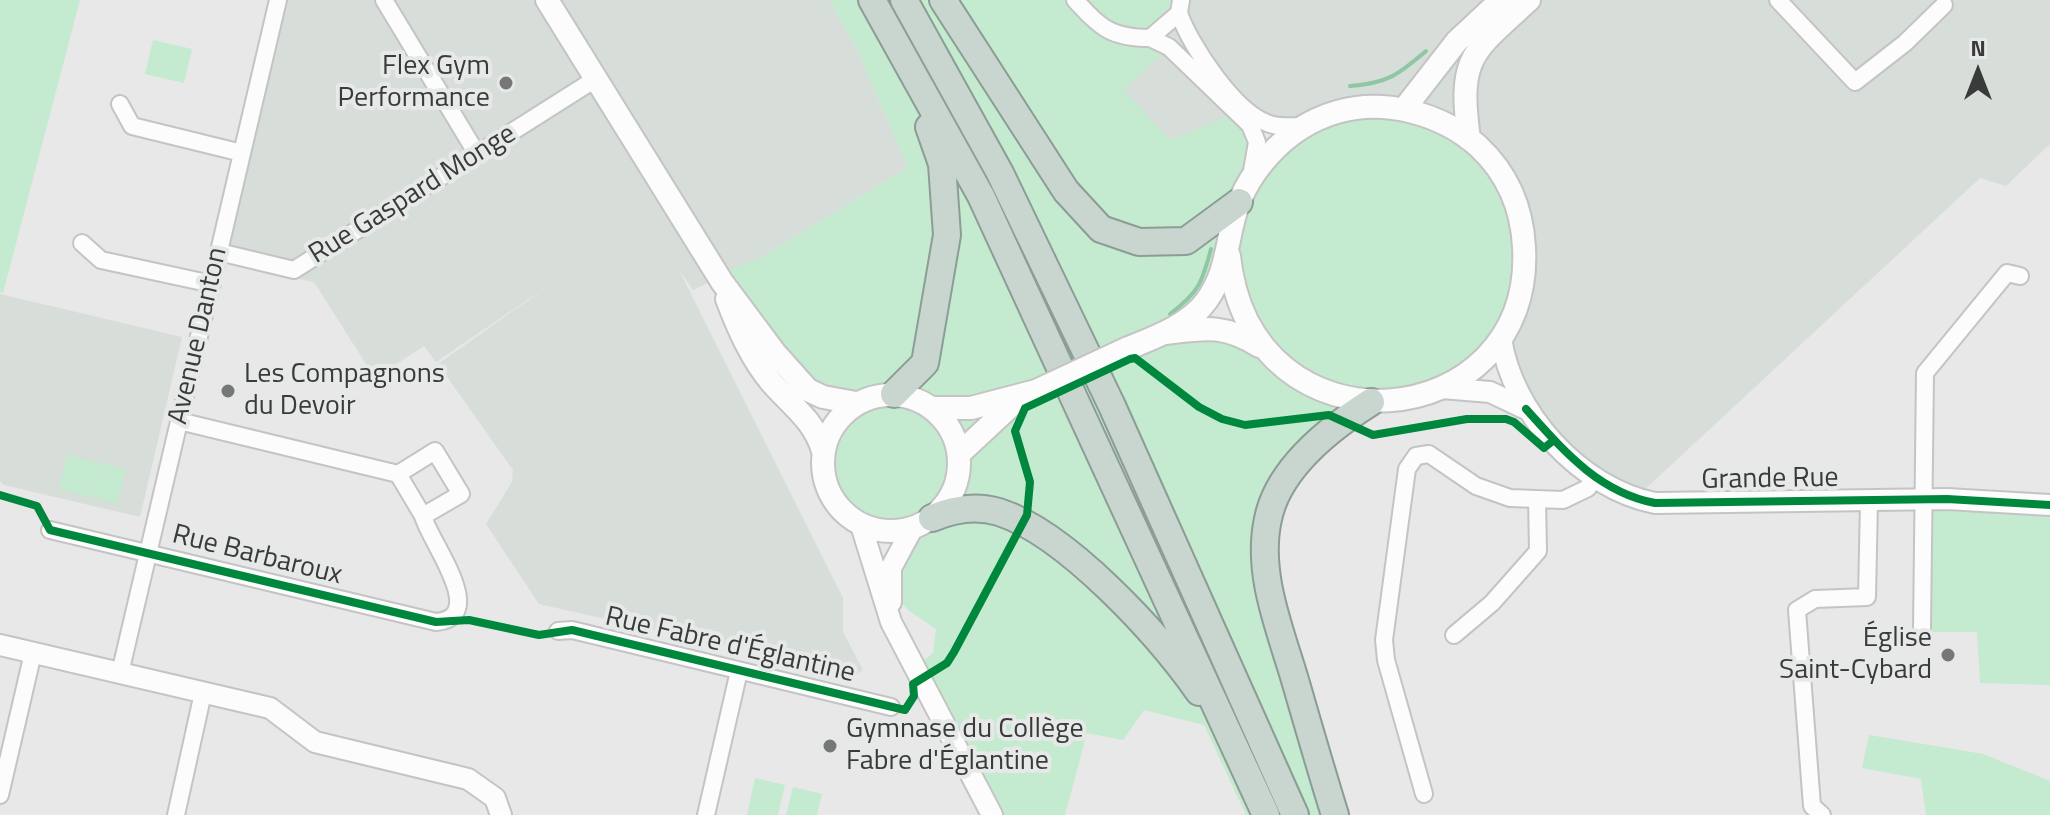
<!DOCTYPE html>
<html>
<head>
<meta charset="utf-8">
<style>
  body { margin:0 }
  #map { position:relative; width:2050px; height:815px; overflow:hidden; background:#e7e8e7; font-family:"Titillium Web",sans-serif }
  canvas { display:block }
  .north { position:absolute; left:1938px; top:32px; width:80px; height:80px; -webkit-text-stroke:6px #e6e9e7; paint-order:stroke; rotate:0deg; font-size:22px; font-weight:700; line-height:32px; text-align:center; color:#393b3a }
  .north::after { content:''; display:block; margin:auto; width:28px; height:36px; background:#393b3a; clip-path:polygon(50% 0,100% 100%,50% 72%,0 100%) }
</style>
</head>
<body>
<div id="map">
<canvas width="2050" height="815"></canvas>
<div class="north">N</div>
</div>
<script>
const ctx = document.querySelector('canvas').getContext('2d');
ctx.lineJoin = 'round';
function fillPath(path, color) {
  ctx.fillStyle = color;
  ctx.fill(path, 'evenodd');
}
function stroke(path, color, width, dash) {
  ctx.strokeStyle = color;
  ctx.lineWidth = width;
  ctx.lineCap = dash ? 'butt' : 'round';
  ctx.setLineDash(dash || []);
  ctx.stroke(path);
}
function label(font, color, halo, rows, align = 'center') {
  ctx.font = font + ' "Titillium Web",sans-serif';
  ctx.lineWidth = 8;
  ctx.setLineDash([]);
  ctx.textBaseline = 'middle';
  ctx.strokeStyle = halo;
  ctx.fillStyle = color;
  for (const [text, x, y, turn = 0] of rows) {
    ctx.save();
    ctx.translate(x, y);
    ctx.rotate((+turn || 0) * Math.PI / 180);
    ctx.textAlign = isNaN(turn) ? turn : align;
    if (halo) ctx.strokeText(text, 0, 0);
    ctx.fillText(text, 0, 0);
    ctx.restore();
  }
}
fillPath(new Path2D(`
  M278,0H829L855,45L908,167L764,256L693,290L679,270L843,598V632L863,670L857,674L821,666L814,668L751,652L755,642L744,641L730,647L539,604L486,524L512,482L513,470L438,364L554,282L436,362L424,346L375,378L314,282L217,262Z
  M1056,0H2050V144L2006,186L1980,178L1642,492L1624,496L1526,409L1501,338L1304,126L1171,140L1122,90Z
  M0,294L182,337L140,517L4,485L0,481Z`), '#d7ddd8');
fillPath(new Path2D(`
  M0,0H80L3,293L0,292Z
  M829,0H1181L1151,38L1169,47L1123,90L1171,140L1239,111L1257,157L1304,126L1404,109L1469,139L1517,206L1521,291L1467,373L1371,402L1291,469L1265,557L1335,815H1246L1204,725L1144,710L1123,740L1087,733L1065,815H997L916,667L933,653L936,629L909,611L891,591L912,529C895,530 878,532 862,525C815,502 812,444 848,410L823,397L718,275L764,256L908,167L855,45ZM1231,281L1240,334L1167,332Z
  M153,40L192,49L184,83L145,74Z
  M67,455L126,469L117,503L59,489Z
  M1929,511L2037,512L2050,515V685L1980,683L1977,632H1930Z
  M1869,735L1983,754L2050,781V815H1926L1921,779L1862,768Z
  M755,778L785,785L778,815H747Z
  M793,787L822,794L817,815H786Z`), '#c4ead0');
stroke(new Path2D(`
  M1350,86C1388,83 1398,75 1426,51
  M1170,314C1199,292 1202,283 1211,249`), '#8fc7a4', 4);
const minor = new Path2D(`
  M384,0L477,154
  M1075,0C1101,28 1111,38 1150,38L1179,13L1181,0
  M1778,0L1855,82L1905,43L1944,5
  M1179,13C1190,45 1234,111 1267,123C1278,128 1292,126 1304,126
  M1150,38L1169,47L1250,125L1257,142L1252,171
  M120,104L132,126L242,153
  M82,243L101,260L212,284
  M219,252L294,270L597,78
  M179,421L398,474L423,516L461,494L435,451L398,474
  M50,530L436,622C490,617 429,541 423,516
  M1922,629L1925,373L2007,273L2020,276
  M558,631L572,630L891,707
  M1454,635L1492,603L1538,551L1537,499
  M120,673L278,0
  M1424,794L1386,660L1384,640L1407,469L1416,456L1429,454L1476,486L1510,498L1563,500L1588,488L1593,476
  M0,795L33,653
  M176,815L203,693
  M706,815L739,671
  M1822,815L1812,806L1797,610L1815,599L1867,597L1869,501`);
const tertiary = new Path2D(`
  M1501,338C1512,413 1580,488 1655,503L1947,499L2050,505
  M1442,388L1490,392L1526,409
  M861,525L891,622L992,815
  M891,602V568L912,529
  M0,645L270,708L315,742L468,779L495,798L501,815`);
const secondary = new Path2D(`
  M547,0L722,282L775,353L808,390L823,397L856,403
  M1404,109L1457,41L1501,0
  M1469,139C1458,57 1471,53 1529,0
  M727,299C738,328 751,358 771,382C792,406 814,420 823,451
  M1166,333C1206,328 1224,324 1259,346
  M1126,349C1153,338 1190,325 1207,300C1224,276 1226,252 1232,226C1243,174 1285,127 1337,112C1385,98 1442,114 1478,146C1507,173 1522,208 1524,247C1535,436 1251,464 1229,256
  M823 463a68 68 0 1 1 136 0a68 68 0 1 1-136 0Z
  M933,408H971L1036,391
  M959,454L1017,400`);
const trunk = new Path2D(`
  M872,0L981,196L1266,815
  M904,0L1000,173L1112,406L1295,815
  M943,0L1066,191L1101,229L1139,242L1186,241L1239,202
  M894,394L925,363L947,235L942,164L929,127
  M932,518C953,509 976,505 999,512C1067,534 1158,634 1199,692
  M1335,815C1321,770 1308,725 1295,680C1280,629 1256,573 1268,519C1278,469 1330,428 1371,402`);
stroke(minor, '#c3c4c3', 20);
stroke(tertiary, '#c3c4c3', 24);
stroke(secondary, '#c3c4c3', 26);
stroke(trunk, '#8b9d94', 30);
stroke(minor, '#fbfcfb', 16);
stroke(tertiary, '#fbfcfb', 20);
stroke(secondary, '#fbfcfb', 22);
stroke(trunk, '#c8d6cf', 26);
const secondaryBridge = new Path2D(`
  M1036,391L1126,349`);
stroke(secondaryBridge, '#c3c4c3', 26, []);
stroke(secondaryBridge, '#fbfcfb', 22);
stroke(new Path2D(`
  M1526,409C1563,450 1598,492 1655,503L1947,499L2050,505
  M0,495L37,506L50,530L436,622L469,620L539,635L572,630L905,710L914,696L913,684L947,663L954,652L1027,515L1030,482L1015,431L1025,408L1130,359L1135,358L1199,407L1222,419L1245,425L1329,415L1373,435L1467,419H1506L1514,422L1544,448L1554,440`), '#00873e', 8);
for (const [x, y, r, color] of [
  [506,83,8,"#767877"],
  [228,391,8,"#767877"],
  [1948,655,8,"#767877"],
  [830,746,8,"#767877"]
]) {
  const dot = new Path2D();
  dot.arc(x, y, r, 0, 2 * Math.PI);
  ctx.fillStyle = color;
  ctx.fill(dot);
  stroke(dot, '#e6e9e7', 3);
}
label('28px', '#393b3a', '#e6e9e7', [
  ["Flex Gym",490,67],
  ["Performance",490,99],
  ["Les Compagnons",244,375,"left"],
  ["du Devoir",244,407,"left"],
  ["Église",1932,639],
  ["Saint-Cybard",1932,671],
  ["Gymnase du Collège",846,730,"left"],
  ["Fabre d'Églantine",846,762,"left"]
], 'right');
label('28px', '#393b3a', '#e6e9e7', [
  ["Rue Gaspard Monge",413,195,-32],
  ["Avenue Danton",199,336,-77],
  ["Grande Rue",1770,480,-1],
  ["Rue Barbaroux",257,556,14],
  ["Rue Fabre d'Églantine",730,646,13]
]);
</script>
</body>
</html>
